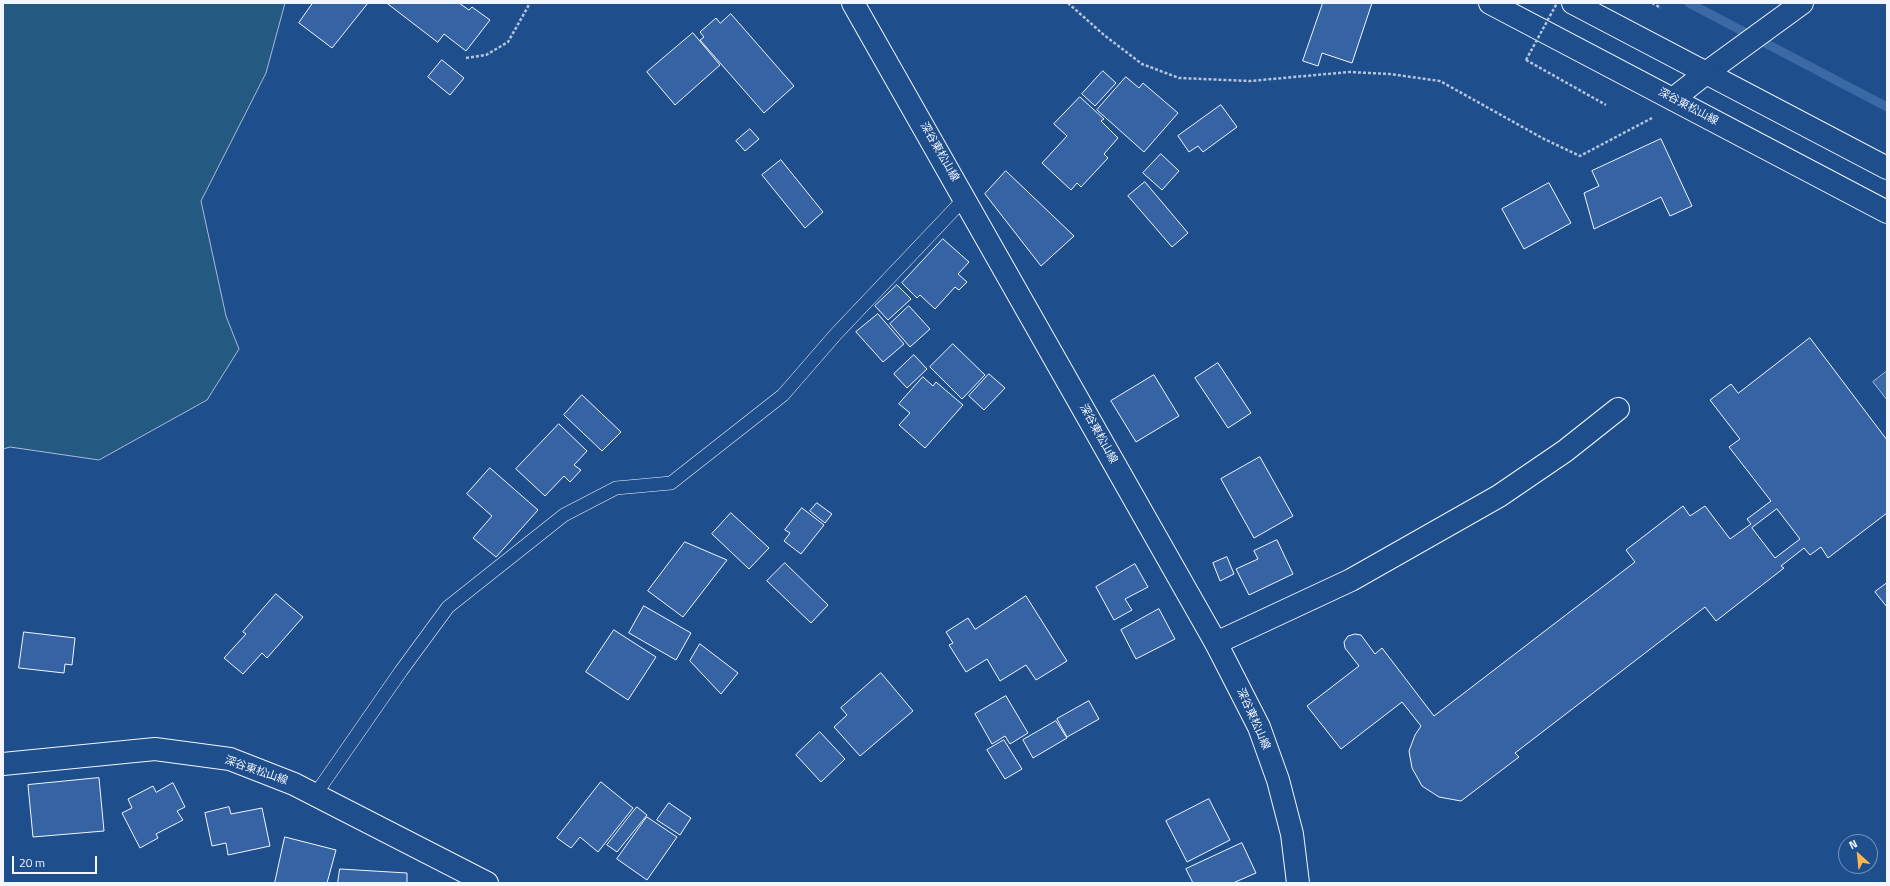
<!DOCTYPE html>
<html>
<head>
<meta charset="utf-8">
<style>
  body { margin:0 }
  #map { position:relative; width:1890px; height:886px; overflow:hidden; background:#1f4e8c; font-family:"Titillium Web",sans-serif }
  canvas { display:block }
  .frame { position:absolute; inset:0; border:4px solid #f2f6ff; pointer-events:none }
  .north { position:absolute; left:1838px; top:834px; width:40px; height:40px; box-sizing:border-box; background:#1f4e8c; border:1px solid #7391ba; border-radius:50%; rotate:333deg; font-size:11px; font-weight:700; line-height:16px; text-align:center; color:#f2f6ff }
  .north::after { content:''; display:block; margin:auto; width:14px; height:18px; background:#ffb74d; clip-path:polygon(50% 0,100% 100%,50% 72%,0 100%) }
  .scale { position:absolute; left:12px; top:856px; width:85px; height:18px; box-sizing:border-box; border:2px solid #f2f6ff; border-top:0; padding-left:5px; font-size:12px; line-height:14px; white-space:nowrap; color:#f2f6ff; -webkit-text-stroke:3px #1f4e8c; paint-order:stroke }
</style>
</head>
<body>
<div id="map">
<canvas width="1890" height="886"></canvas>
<div class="frame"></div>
<div class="north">N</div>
<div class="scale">20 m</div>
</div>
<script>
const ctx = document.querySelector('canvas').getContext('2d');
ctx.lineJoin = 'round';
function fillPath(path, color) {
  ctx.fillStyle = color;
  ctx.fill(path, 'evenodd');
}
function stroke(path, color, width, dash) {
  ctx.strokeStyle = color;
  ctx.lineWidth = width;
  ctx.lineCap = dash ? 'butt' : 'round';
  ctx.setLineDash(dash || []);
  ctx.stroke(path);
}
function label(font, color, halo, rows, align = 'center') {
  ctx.font = font + ' "Titillium Web","Noto Sans JP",sans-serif';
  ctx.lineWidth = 3;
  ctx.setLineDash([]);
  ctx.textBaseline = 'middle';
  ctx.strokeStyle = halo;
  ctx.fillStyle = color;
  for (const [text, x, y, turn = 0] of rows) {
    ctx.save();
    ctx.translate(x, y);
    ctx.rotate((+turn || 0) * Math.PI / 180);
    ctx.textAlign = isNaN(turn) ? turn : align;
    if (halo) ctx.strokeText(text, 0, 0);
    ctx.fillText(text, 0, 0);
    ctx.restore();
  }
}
const green = new Path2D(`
  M3,3H285L266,73L201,201L226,316L239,349L207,400L99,460L10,447L3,449Z`);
fillPath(green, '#245a82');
stroke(green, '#a8bbd7', 1);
const water = new Path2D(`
  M1887,371V400L1873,382Z`);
fillPath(water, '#3b69a3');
stroke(water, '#a8bbd7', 1);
stroke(new Path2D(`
  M1689,3L1887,107`), '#3b69a3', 9);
const building = new Path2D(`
  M313,3H368L332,48L299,23Z
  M387,3H459L469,10L472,7L490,20L466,51L444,34L438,42Z
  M1323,3H1372L1352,63L1322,53L1318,66L1303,61Z
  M731,14L794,86L764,113L700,40L704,37L700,32L716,18L720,23Z
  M693,33L720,65L675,105L647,72Z
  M442,60L464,78L450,95L428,77Z
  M1103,71L1116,83L1095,106L1082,94Z
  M1126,77L1139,88L1143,83L1178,113L1144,152L1097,110Z
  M1080,97L1104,119L1101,121L1118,138L1104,154L1108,158L1081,187L1077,183L1071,190L1042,163L1067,136L1054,124Z
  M1221,105L1237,127L1203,152L1198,146L1189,152L1178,136Z
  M750,129L759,139L745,151L736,141Z
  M1661,139L1692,206L1670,216L1661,197L1594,229L1584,193L1599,186L1592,171Z
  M1161,154L1179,171L1162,190L1143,173Z
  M781,160L823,212L805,228L762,175Z
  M1006,171L1074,236L1041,266L985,194Z
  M1145,182L1188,233L1172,247L1128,196Z
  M1549,183L1571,223L1524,249L1502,209Z
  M943,239L969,262L958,274L967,282L959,290L955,287L935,309L920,295L917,298L902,283Z
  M897,285L911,299L888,320L875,306Z
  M909,306L930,329L910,347L890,324Z
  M878,314L904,344L883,362L856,332Z
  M1810,338L1887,440V513L1828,558L1821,547L1810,555L1804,548L1781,566L1784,568L1716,621L1705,607L1515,753L1519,757L1461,801L1439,797L1422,786L1412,768L1409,751L1415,735L1421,726L1402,702L1341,749L1307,706L1359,666L1345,648L1344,642L1348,636L1355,634L1361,635L1375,654L1382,648L1434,716L1635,562L1626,550L1683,506L1690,516L1705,506L1730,539L1751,524L1747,519L1771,501L1729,447L1740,439L1710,400L1731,384L1738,393ZM1777,509L1800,539L1775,558L1752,528Z
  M953,344L985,375L962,399L930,367Z
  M914,355L927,369L907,388L894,374Z
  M1218,363L1251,413L1228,428L1195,378Z
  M989,374L1005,388L984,410L969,396Z
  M1154,375L1179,416L1136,442L1111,401Z
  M923,377L933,386L936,382L963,405L925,448L899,425L910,413L899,404Z
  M582,395L621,432L602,451L564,415Z
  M559,424L587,451L574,465L581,470L570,482L564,476L545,496L516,469Z
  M1260,457L1293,516L1254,538L1221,479Z
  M490,468L538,510L496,557L473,538L492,516L467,494Z
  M817,503L832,514L825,523L810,511Z
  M802,508L824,525L801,554L784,541L790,533L785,530Z
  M731,513L769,548L749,569L712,534Z
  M1277,540L1293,574L1249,595L1236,569L1258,559L1254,551Z
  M685,542L727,560L683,617L648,591Z
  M1227,557L1234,574L1220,581L1213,563Z
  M785,563L828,605L811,623L767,581Z
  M1135,564L1148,587L1125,599L1132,610L1114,620L1096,587Z
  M1887,583V607L1875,592Z
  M276,594L303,617L267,658L262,653L243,674L224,658L246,634L243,632Z
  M1026,596L1067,661L1036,680L1026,665L1000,681L987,659L966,672L949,645L953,643L946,632L968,618L975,629Z
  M644,606L691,633L676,660L629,633Z
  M1159,609L1175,639L1136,659L1121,630Z
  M614,630L656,657L628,700L586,672Z
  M24,632L75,638L72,665L65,664L64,673L19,668Z
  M700,644L738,673L721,694L690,661Z
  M881,673L913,711L860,756L834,727L847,715L841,708Z
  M1006,696L1028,733L1010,744L1005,736L992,744L975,714Z
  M1089,701L1099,719L1067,737L1057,719Z
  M1056,721L1067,738L1033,758L1023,740Z
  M820,732L845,759L821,782L796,755Z
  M1004,740L1022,769L1005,779L987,750Z
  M99,778L104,831L33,837L28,785Z
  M601,782L633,808L598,852L580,837L571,848L557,838Z
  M173,783L185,807L177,811L183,820L156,834L158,838L140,848L122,813L132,808L128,799L153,786L156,792Z
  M1209,799L1230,840L1187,862L1166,821Z
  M669,803L691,818L680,835L657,820Z
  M229,807L231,814L262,808L270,846L228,855L226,843L212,846L205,813Z
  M637,807L647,815L617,852L607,845Z
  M647,817L677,837L647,880L617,859Z
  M285,837L336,850L327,883H275Z
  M1242,843L1256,873L1233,883H1193L1186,869Z
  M340,869L407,873V883H338Z`);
fillPath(building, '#3563a3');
stroke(building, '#f2f6ff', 1);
const service = new Path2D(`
  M315,795L401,671L448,607L564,515L616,488L671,483L783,395L836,334L965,198`);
const minor = new Path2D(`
  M1673,99L1706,73L1802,3`);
const tertiary = new Path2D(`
  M1216,643L1351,580L1499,496L1565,451L1618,409`);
const primary = new Path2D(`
  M853,3L1216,643L1259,727L1278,780L1292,834L1298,883
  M1490,3L1887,212
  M1573,3L1887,168
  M3,764L155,749L230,759L294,784L487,883`);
stroke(service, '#f2f6ff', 14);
stroke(minor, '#f2f6ff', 24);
stroke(tertiary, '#f2f6ff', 24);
stroke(primary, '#f2f6ff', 24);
stroke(new Path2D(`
  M1068,3L1104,35L1142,64L1179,78L1250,81L1349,72L1390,74L1440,81L1544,139L1580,156L1652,118
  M1652,3L1661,8
  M466,58L486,55L508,42L530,3
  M1526,60L1606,105`), '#b3c4dc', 2.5, [3, 2]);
stroke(service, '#1f4e8c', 13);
stroke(minor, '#1f4e8c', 22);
stroke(tertiary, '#1f4e8c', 22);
stroke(primary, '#1f4e8c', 22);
stroke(new Path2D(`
  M1526,60L1557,3`), '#b3c4dc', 2.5, [3, 2]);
label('11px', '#f2f6ff', '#1f4e8c', [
  ["深谷東松山線",1688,107,28],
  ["深谷東松山線",939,152,60],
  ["深谷東松山線",1098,434,61],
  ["深谷東松山線",1253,719,66],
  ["深谷東松山線",256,771,19]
]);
</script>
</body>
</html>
